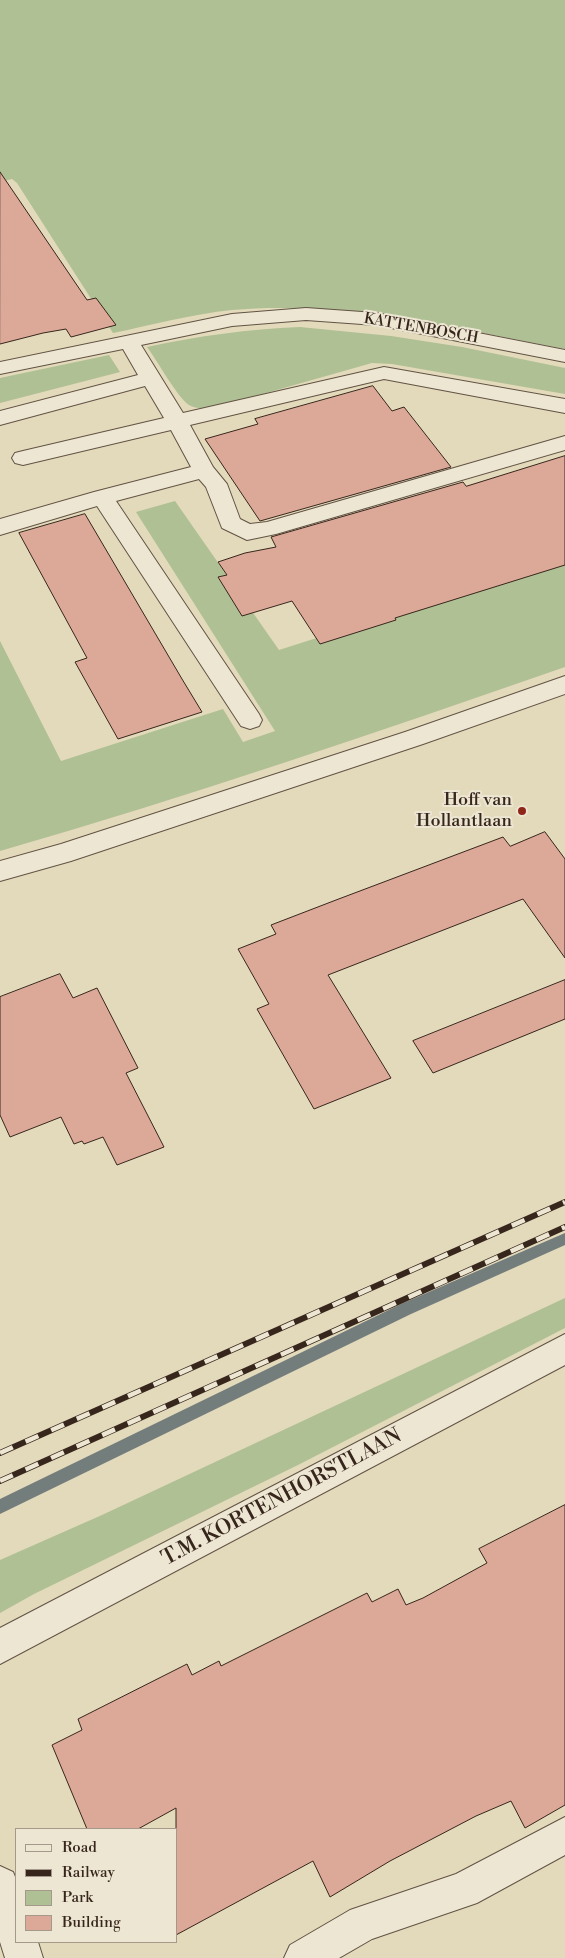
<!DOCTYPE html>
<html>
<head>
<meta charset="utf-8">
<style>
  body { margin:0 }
  #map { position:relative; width:565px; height:1958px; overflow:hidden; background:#e3d9bb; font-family:"Libre Bodoni",serif }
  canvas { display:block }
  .legend { position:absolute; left:15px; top:1828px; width:162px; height:115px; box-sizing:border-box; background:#ede6d3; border:1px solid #a4998a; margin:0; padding:6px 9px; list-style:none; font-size:15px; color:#37261c }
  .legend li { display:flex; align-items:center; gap:10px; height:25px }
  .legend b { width:25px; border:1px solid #a4998a }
</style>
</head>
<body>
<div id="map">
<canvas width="565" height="1958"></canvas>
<ul class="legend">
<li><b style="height:6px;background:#ede6d3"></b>Road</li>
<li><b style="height:6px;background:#37261c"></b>Railway</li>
<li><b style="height:14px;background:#afc094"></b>Park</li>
<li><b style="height:14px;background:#dca999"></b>Building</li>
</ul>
</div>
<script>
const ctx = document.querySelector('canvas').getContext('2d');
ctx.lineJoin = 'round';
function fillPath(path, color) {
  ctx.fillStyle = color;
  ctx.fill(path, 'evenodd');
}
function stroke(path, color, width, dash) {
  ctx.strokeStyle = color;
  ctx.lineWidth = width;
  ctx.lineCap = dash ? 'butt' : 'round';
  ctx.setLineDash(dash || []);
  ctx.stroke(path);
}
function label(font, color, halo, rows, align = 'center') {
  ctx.font = font + ' "Libre Bodoni",serif';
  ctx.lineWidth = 4;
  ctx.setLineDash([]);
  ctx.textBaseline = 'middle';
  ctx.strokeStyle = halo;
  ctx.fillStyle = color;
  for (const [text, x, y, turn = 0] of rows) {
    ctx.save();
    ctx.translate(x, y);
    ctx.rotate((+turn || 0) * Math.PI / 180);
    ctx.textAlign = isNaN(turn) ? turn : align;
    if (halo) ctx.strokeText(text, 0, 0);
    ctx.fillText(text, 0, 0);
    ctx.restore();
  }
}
fillPath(new Path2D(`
  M0,0H565V349C457,329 342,300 232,310C192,314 152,325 113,333L17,183L12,179L0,182Z
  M300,327L391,336L462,347L565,368V394L392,364L372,363L224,405C214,407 199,411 189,405C177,397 157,360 147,347C199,336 248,329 300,327Z
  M109,355L120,372L0,403V378Z
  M175,501L279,650L565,559V667C378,732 191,796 0,851V641L61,761L223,709L243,742L275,731L136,512Z
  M565,1298V1328L298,1465L34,1594L0,1613V1560L102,1515Z`), '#afc094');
fillPath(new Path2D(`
  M565,1233V1245L411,1314L0,1514V1499L401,1304Z`), '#737d7c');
const building = new Path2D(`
  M0,172L87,300L96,298L116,325L71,337L66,329L43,333L0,344Z
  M373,386L392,411L404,407L451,467L260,521L205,439L258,424L255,419Z
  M565,456V565L395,618L396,620L320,644L292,601L242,616L218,577L227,575L218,562L245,553L276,547L271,537L463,482L466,486Z
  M85,514L182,679L202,712L118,739L75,662L87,658L19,533Z
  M545,832L565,859V958L523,899L328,975L391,1078L314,1109L257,1009L269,1004L238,949L276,934L271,925L336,900L503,837L510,846Z
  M60,974L73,998L97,988L138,1068L126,1073L164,1147L117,1165L103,1137L84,1144L82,1141L74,1144L61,1117L10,1137L0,1115V997Z
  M565,980V1019L433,1073L413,1041Z
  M565,1505V1805L525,1828L511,1801L476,1816L390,1861L330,1897L313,1861L176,1935V1808L138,1829H87L52,1745L82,1730L78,1719L187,1664L192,1675L219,1661L221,1666L367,1593L372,1602L398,1589L406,1605L423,1598L487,1563L479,1549Z`);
fillPath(building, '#dca999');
stroke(building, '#37261c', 1);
const minor = new Path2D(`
  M306,308L376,313L565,350V362L376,325L306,320L232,326L141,345L183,413L384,367L565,399V413L384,379L190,425L213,467L227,484L240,519L250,524L267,522L565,436V450L276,534L247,540L222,528L206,487L199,479L116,501L259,714L262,720L259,726L250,729L241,726L97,506L0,535V519L94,492L191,467L171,430L23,465L15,463L12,458L15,453L23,451L164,418L145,386L0,425V411L138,375L123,349L0,374V362L232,314Z
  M565,676V694L423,744L71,861L0,881V861L61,844L405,732Z
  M565,1334V1365L0,1664V1628Z
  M565,1817V1855L477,1903L372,1939L339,1958H284L290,1945L350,1910L456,1874Z
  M0,1866L13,1872L16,1879V1942H38L43,1958H5L0,1942Z`);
stroke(minor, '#625344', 2);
fillPath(minor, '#ede6d3');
const rail = new Path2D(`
  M0,1453L565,1202
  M0,1481L565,1227`);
stroke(rail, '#37261c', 6);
stroke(rail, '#ede6d3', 4.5, [14]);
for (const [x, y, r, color] of [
  [522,811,5,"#8f2418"]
]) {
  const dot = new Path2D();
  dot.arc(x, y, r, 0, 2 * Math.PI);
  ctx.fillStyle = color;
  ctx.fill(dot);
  stroke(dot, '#ede6d3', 2);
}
label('15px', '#37261c', '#ede6d3', [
  ["KATTENBOSCH",421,329,10]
]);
label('18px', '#37261c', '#ede6d3', [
  ["Hoff van",512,801],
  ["Hollantlaan",512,822]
], 'right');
label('21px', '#37261c', '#ede6d3', [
  ["T.M. KORTENHORSTLAAN",282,1498,-28]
]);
</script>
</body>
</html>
